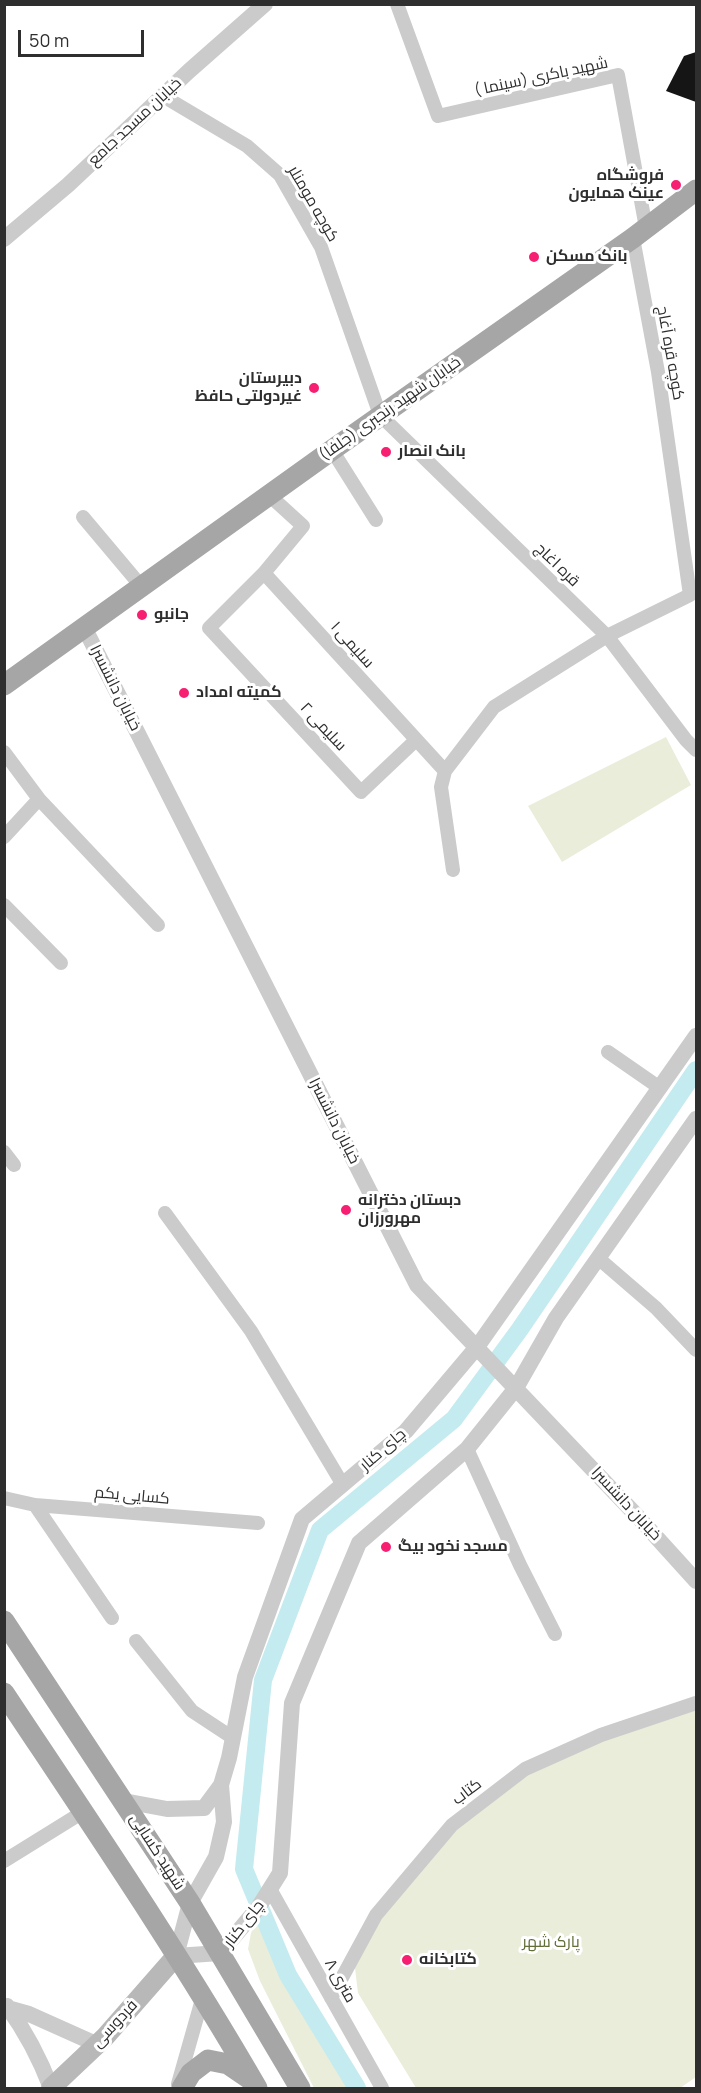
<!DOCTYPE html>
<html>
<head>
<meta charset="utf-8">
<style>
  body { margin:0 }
  #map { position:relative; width:701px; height:2093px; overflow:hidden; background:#fff; font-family:Manrope,sans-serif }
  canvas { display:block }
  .frame { position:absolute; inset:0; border:6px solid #2e2e2e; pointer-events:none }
  .scale { position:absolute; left:18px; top:30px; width:126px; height:27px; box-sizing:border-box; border:3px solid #2e2e2e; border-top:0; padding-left:8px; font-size:18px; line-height:21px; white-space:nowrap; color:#2e2e2e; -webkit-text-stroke:4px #fff; paint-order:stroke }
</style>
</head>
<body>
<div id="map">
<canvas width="701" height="2093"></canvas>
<div class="frame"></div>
<div class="scale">50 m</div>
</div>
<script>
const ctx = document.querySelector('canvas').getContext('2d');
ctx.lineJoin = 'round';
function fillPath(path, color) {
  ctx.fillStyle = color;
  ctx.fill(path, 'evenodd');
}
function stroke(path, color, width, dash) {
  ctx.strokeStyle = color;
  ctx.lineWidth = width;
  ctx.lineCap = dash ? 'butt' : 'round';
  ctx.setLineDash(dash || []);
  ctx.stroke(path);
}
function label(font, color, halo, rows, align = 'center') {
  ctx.font = font + ' Manrope,Cairo,sans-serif';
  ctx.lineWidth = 6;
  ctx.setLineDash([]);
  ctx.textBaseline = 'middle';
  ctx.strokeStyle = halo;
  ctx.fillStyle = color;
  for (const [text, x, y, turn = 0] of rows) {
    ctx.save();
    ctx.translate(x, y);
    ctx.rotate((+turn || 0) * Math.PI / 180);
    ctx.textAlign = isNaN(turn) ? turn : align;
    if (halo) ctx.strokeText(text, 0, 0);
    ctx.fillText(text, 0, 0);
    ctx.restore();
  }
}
fillPath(new Path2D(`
  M666,737L691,785L562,862L528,806Z
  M696,1703V2077L680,2088H416L358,1993L355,1968L373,1927L457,1829L531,1771L601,1735Z
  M258,1918L278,1971L351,2088H314L260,1981L248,1949L251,1933Z`), '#eaedda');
stroke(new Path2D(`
  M357,2088L288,1975L244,1869L263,1680L320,1530L454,1419L520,1329L696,1070`), '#c4ebef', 18);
fillPath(new Path2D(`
  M696,52V102L666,91L684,56Z`), '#151515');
stroke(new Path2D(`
  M397,4L438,116L618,75L646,228
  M163,96L247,146L280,175L321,247L380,415L607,636L686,740L696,750
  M332,450L376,520
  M269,495L303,526L264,573L209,628L361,792L416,740
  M83,517L141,586
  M264,573L445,771
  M4,752L39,799L4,837
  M39,799L158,925
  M453,870L441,787L445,771L494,707L607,636L690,595L658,372L633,238
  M4,905L61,963
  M608,1052L660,1088
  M4,1152L14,1165
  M165,1213L251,1331L343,1485
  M598,1258L656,1308L696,1350
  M467,1449L520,1565L555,1634
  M4,1498L35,1505L258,1523
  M35,1505L112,1618
  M136,1641L192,1711L233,1738
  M4,1861L83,1812
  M270,1889L382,2088
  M331,1998L376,1915L452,1825L525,1769L601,1735L696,1703
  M178,2084L203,1996`), '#cbcbcb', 14);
stroke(new Path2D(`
  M4,239L68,185L189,71L265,4
  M84,627L417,1285L639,1518L696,1581
  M696,1036L477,1347L406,1431L302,1519L245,1677L229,1758L221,1785L224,1822L216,1857L190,1903L176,1956L220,1953L258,1908L280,1873L292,1703L359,1543L467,1449L516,1388L556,1318L696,1119
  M124,1801L167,1809L204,1808L221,1785
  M7,2006C26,2032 40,2059 51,2088
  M4,2007L29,2014L96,2044`), '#cbcbcb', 16);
stroke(new Path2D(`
  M51,2088L105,2037L176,1956`), '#b8b8b8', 20);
stroke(new Path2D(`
  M4,685L332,450L633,238L696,190
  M4,1621L190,1903L300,2088
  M4,1693C91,1824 179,1953 257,2088
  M182,2088L191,2073L208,2060L228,2064L250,2079`), '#a6a6a6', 21);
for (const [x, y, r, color] of [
  [676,185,6,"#f61f71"],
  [534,257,6,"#f61f71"],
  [314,388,6,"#f61f71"],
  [386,452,6,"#f61f71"],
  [142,615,6,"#f61f71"],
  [184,693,6,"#f61f71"],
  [346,1210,6,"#f61f71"],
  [386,1547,6,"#f61f71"],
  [407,1960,6,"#f61f71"]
]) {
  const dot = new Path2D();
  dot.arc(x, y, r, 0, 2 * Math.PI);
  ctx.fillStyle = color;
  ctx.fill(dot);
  stroke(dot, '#fff', 2);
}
label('16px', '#2e2e2e', '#fff', [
  ["شهید باکری (سینما )",541,77,-12],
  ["خیابان مسجد جامع",135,122,-43],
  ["کوچه مومنلر",313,204,60],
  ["کوچه قره آغاج",670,353,80],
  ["خیابان شهید رنجبری (جلفا)",390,409,-35],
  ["قره اغاج",557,565,44],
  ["سلیمی ۱",352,645,48],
  ["خیابان دانشسرا",115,688,63],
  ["سلیمی ۲",323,727,47],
  ["خیابان دانشسرا",334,1121,63],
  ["چای کنار",383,1450,-41],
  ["کسایی یکم",132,1496,5],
  ["خیابان دانشسرا",626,1504,47],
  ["کتاب",467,1792,-37],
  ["شهید کسایی",157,1852,57],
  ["چای کنار",244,1924,-52],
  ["۸ متری",340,1981,61],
  ["فردوسی",115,2024,-47]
]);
label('bold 16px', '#2e2e2e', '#fff', [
  ["فروشگاه",664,176,"right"],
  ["عینک همایون",664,194,"right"],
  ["بانک مسکن",546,257],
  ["دبیرستان",302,379,"right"],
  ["غیردولتی حافظ",302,397,"right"],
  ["بانک انصار",398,452],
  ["جانبو",154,615],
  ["کمیته امداد",196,693],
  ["دبستان دخترانه",358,1201],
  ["مهرورزان",358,1219],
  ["مسجد نخود‌ بیگ",398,1547],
  ["کتابخانه",419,1960]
], 'left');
label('16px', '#616e37', '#fff', [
  ["پارک شهر",551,1943]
]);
</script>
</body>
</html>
